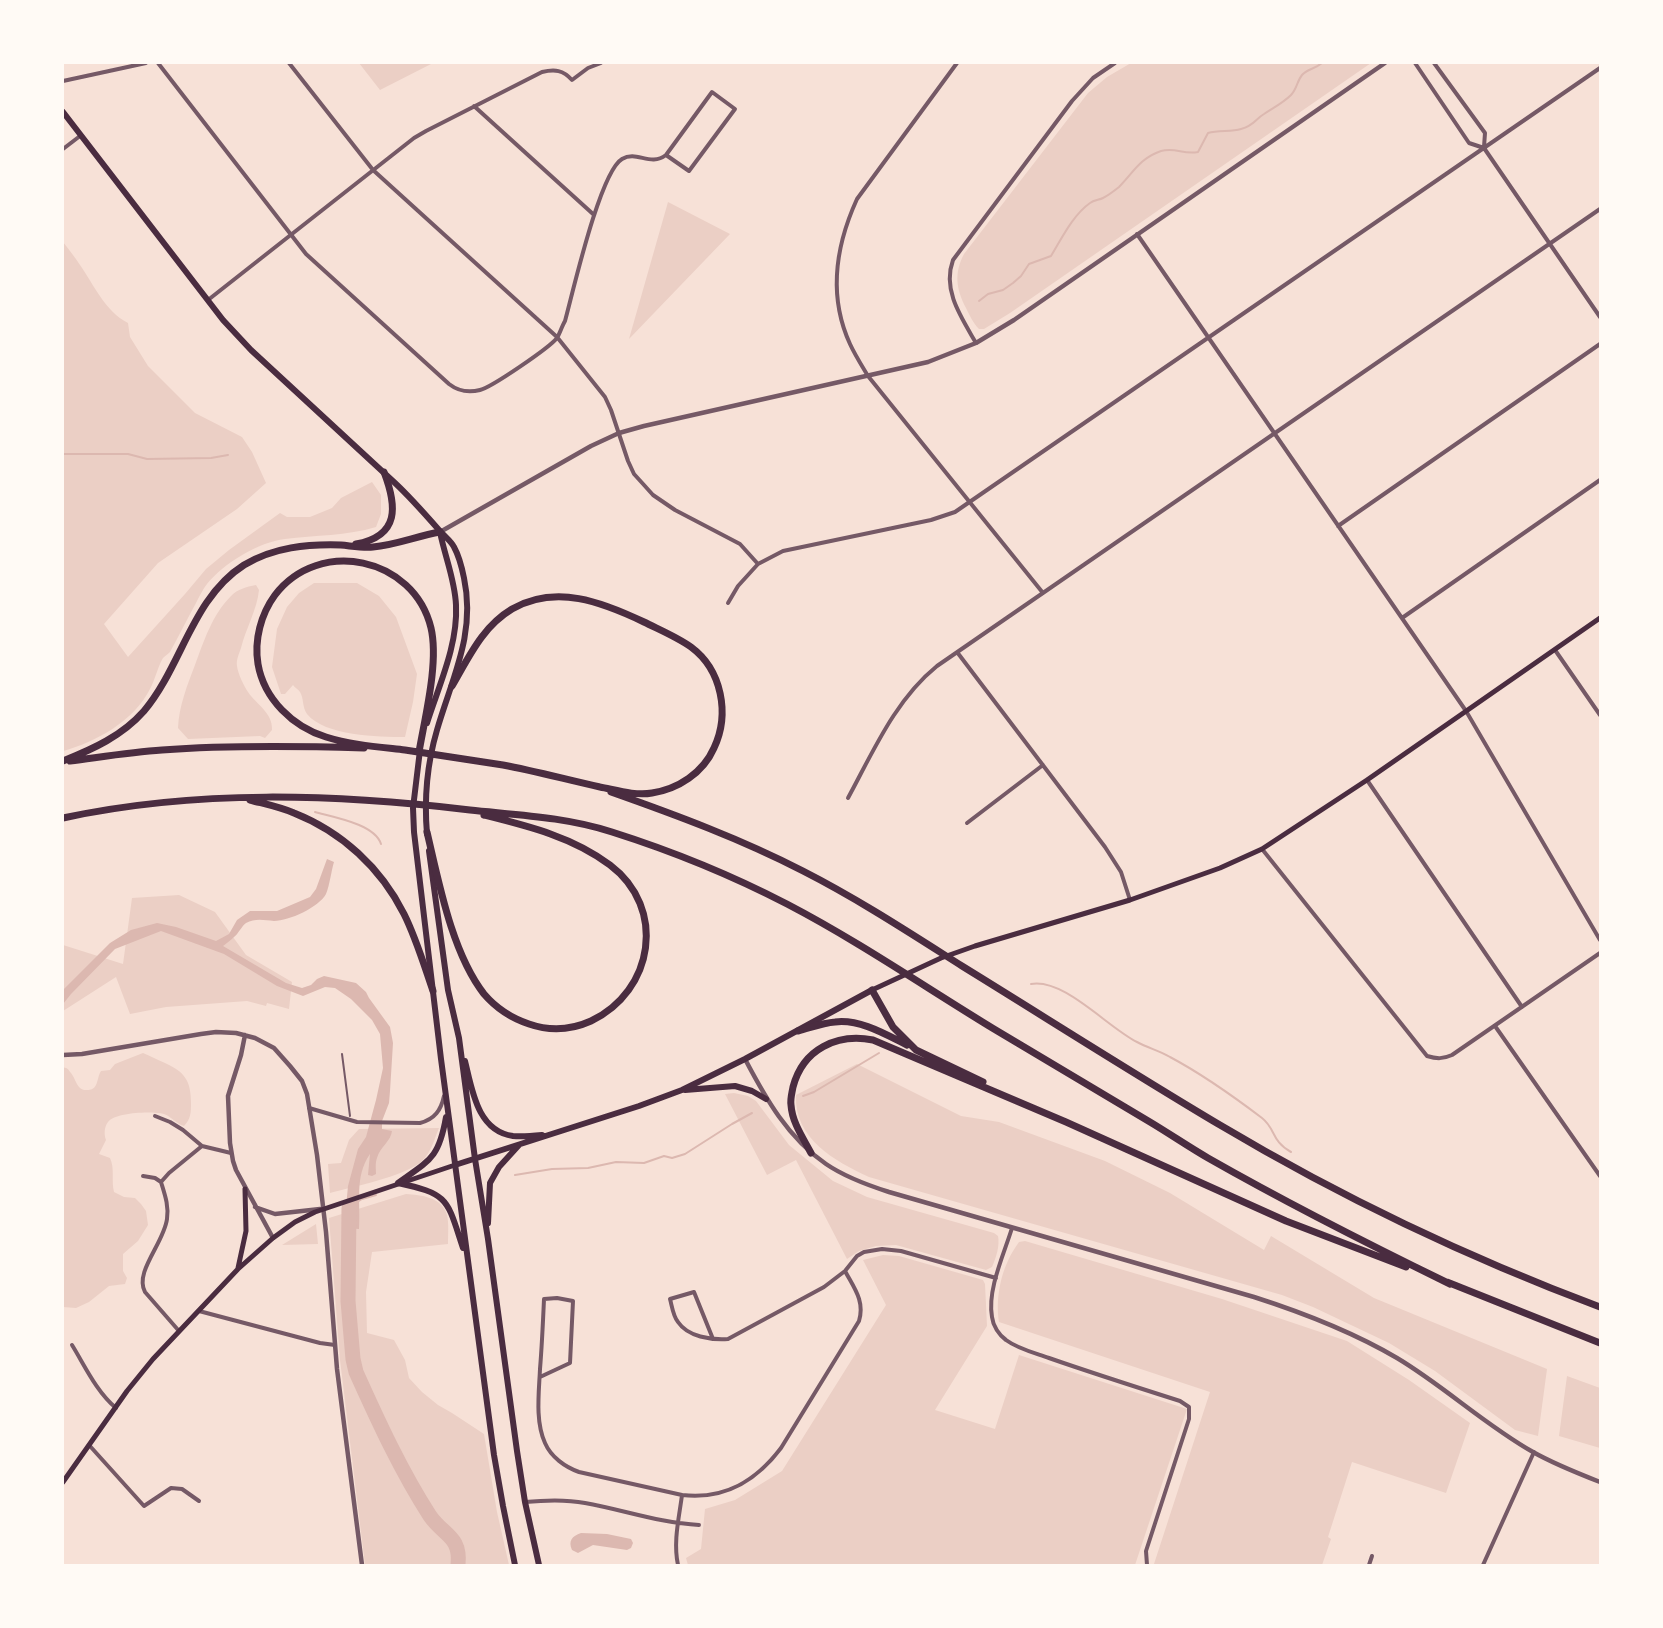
<!DOCTYPE html>
<html>
<head>
<meta charset="utf-8">
<style>
  body { margin:0 }
  #map { position:relative; width:1663px; height:1628px; overflow:hidden; background:#f7e1d7; font-family:Roboto,sans-serif }
  canvas { display:block }
  .frame { position:absolute; inset:0; border:64px solid #fffaf5; pointer-events:none }
</style>
</head>
<body>
<div id="map">
<canvas width="1663" height="1628"></canvas>
<div class="frame"></div>
</div>
<script>
const ctx = document.querySelector('canvas').getContext('2d');
ctx.lineJoin = 'round';
function fillPath(path, color) {
  ctx.fillStyle = color;
  ctx.fill(path, 'evenodd');
}
function stroke(path, color, width, dash) {
  ctx.strokeStyle = color;
  ctx.lineWidth = width;
  ctx.lineCap = dash ? 'butt' : 'round';
  ctx.setLineDash(dash || []);
  ctx.stroke(path);
}
fillPath(new Path2D(`
  M359,63H433L380,90Z
  M1131,63H1371L1010,313L984,329H979C973,323 970,316 966,308C956,289 954,273 964,254L1088,93L1107,77Z
  M668,202L730,234L629,339Z
  M63,242C69,250 75,257 80,265C94,285 105,311 128,323L130,337L148,366L195,413L242,437L252,452L266,483L237,509L158,563L104,624L128,657L185,594L206,569L229,550L280,513L287,517H310L332,508L341,498L372,482L381,495V514L376,527C347,536 315,535 285,539C259,542 224,563 207,584C203,589 199,597 196,603C187,619 179,636 170,652C168,654 165,656 163,658C158,666 155,680 150,689C134,721 96,742 63,751Z
  M314,583H357L379,596L396,617L417,674L413,702L405,737C378,737 325,736 307,714C302,707 304,698 300,692C298,689 295,688 293,685L285,694H281L272,667L277,629L287,607L299,593Z
  M256,585L259,590C257,610 246,628 241,648C239,654 236,660 237,666C238,674 244,686 248,692C257,705 273,713 272,730L265,738L260,736L188,739L178,728C179,706 187,686 195,665C204,641 212,615 231,596C238,589 246,587 256,585Z
  M179,895L215,912L246,955L292,982L289,1009L267,1003L266,1006L247,1001L166,1007L130,1014L116,977L63,1011V945L123,964L132,898Z
  M143,1053C151,1056 157,1060 165,1063C185,1072 191,1081 191,1103C191,1112 191,1119 184,1126C176,1124 171,1116 164,1114C152,1111 116,1112 108,1122C104,1127 104,1135 106,1140L99,1154L110,1158C115,1168 111,1181 114,1192L124,1197L135,1198L141,1204L146,1211L148,1225L138,1241L123,1254V1271L127,1278L125,1284L109,1286L89,1302L76,1308L63,1307V1067C69,1069 67,1068 71,1073C76,1079 77,1091 87,1090C91,1090 94,1089 96,1085C98,1081 98,1076 101,1071L110,1070L115,1064Z
  M857,1064L961,1116L999,1122L1105,1161L1170,1193L1264,1250L1271,1236L1374,1298L1547,1369L1538,1436L1515,1430L1435,1371L1389,1343L1313,1307L1282,1295L869,1177C835,1161 794,1139 796,1095Z
  M734,1093L748,1096L756,1101L789,1145L833,1181L867,1197L994,1233L998,1236C1000,1246 996,1258 992,1267L986,1270L896,1245L876,1246L859,1251L847,1259L796,1160L767,1175L725,1094Z
  M439,1128C434,1140 431,1153 421,1162C404,1176 353,1187 330,1193L328,1164L341,1163L349,1140L359,1129Z
  M406,1194C421,1195 442,1197 447,1215C449,1223 448,1235 448,1244L372,1252L366,1292L367,1333L394,1340L405,1360L409,1378L422,1392L438,1405L452,1413L484,1434L497,1512L509,1565H365L340,1360L329,1218Z
  M316,1224L318,1244L282,1245Z
  M1025,1241L1222,1299L1347,1341L1409,1380L1470,1423L1446,1493L1352,1462L1328,1537L1331,1539L1322,1565L1154,1564L1210,1392L999,1322C995,1295 1002,1265 1019,1242Z
  M883,1255L899,1256L983,1280L985,1284L987,1326L935,1410L995,1429L1019,1355L1187,1409L1135,1565H688L686,1558L701,1549L705,1509L735,1500L782,1471L886,1305L863,1260Z
  M1567,1376L1600,1388V1448L1559,1436Z`), '#ebcfc5');
fillPath(new Path2D(`
  M327,859L334,862C331,872 330,884 326,894C319,907 289,921 274,921C264,920 255,918 246,923C241,927 239,933 234,937C231,940 227,943 223,946L286,983L302,988L311,985L317,979L324,976L356,983L366,992L369,998L390,1027L393,1043L390,1091L389,1103L382,1121V1129L392,1131C391,1141 380,1147 377,1158C375,1163 376,1169 376,1174L372,1176L368,1175L370,1154C354,1177 361,1203 359,1229L344,1228L348,1186L358,1149L366,1137L376,1100L383,1068L380,1034L372,1020L351,999L335,988L325,987L303,996L277,986L224,954L161,931L115,949L71,994L63,1004V990L110,943L131,930L157,923L176,927L216,941L229,934L237,920L250,911H277L310,897L316,889Z
  M581,1533L607,1534L631,1539L633,1543L631,1548L627,1550L593,1545L578,1553L572,1550C568,1541 572,1536 581,1533Z`), '#dcb8b0');
stroke(new Path2D(`
  M979,301L988,294L1003,290L1013,283L1021,276L1029,264L1051,256C1062,238 1073,215 1090,203C1094,200 1099,200 1103,198C1109,195 1114,191 1119,187C1133,173 1140,158 1161,151C1176,147 1183,155 1198,152L1208,133C1219,130 1231,132 1241,129C1255,125 1254,120 1264,114C1273,108 1283,103 1291,95C1297,89 1297,81 1302,75C1307,69 1315,69 1322,63
  M63,454H128L147,459L211,458L228,455
  M315,812C333,817 375,824 381,844
  M1031,984C1064,978 1107,1027 1137,1042C1148,1048 1160,1051 1170,1057C1202,1074 1233,1096 1262,1118C1276,1129 1271,1141 1291,1152
  M803,1096L814,1092L879,1053
  M515,1175L552,1169L588,1168L616,1162L644,1163L664,1156L672,1158L685,1154L732,1124L752,1113
  M357,1202L362,1199L376,1195`), '#dcb8b0', 2);
stroke(new Path2D(`
  M349,1208L348,1301L353,1359L356,1372C378,1421 401,1471 430,1516C444,1536 461,1536 458,1565`), '#dcb8b0', 15);
stroke(new Path2D(`
  M342,1054L350,1116`), '#755966', 2);
stroke(new Path2D(`
  M158,63L306,254L449,384C458,391 468,393 480,390C492,387 549,348 557,338C560,333 562,326 565,321C573,292 600,172 622,159C637,150 650,167 666,155L712,92L735,109L689,171L666,155
  M289,63L373,170L557,337L605,397L611,410L628,461L634,474L644,485L653,495L675,510L740,544L758,564
  M957,63L857,199C836,245 828,296 850,344C855,355 862,366 868,376L1043,593
  M1415,63L1469,143L1484,148L1600,317
  M1434,63L1485,133L1484,147
  M63,81L146,63
  M474,106L593,214
  M63,149L80,136
  M1137,234L1466,711L1600,940
  M208,300L414,138L426,131L542,72C555,69 563,70 572,80L588,68L601,63
  M976,343C961,317 942,290 953,260L1072,101L1093,78L1115,63
  M1338,526L1600,344
  M728,603L738,586L758,564L783,551L931,520L955,512L1600,68
  M1402,618L1600,480
  M1555,650L1600,715
  M957,652L1105,847L1121,872L1130,900
  M1367,780L1522,1007
  M848,798C873,752 895,700 937,666L1600,209
  M967,823L1043,765
  M1262,849L1427,1056C1437,1059 1443,1059 1452,1055L1600,953
  M1495,1026L1600,1176
  M309,1108L357,1122L420,1123C435,1119 441,1110 444,1096
  M155,1116L170,1122L183,1130L202,1146L231,1153
  M143,1176L155,1178L161,1182C165,1195 169,1206 167,1219C164,1243 134,1272 145,1292L179,1331
  M161,1182L169,1173L202,1146
  M1012,1228C1004,1254 987,1290 992,1317C993,1326 999,1335 1006,1340C1018,1349 1035,1353 1049,1358C1092,1373 1136,1387 1180,1401L1189,1407V1419L1146,1551L1147,1565
  M199,1311L320,1343L335,1345
  M713,1339L694,1292L670,1299C672,1306 673,1316 678,1322C688,1337 711,1340 728,1339L824,1287L845,1271L857,1256L864,1252L882,1249L901,1251L996,1278
  M72,1345C85,1366 96,1391 116,1408
  M540,1377L570,1363L573,1301L557,1298L544,1299C543,1322 542,1345 540,1369C539,1392 535,1421 545,1443C551,1457 565,1467 579,1472L682,1495
  M89,1445L144,1506L171,1488L182,1489L199,1501
  M525,1502C545,1500 565,1499 585,1503C624,1510 660,1523 699,1525
  M678,1565C673,1542 679,1518 682,1495C725,1500 756,1481 781,1448L859,1321C865,1301 854,1288 845,1271
  M1369,1565L1372,1556
  M1483,1565L1534,1452`), '#755966', 4);
stroke(new Path2D(`
  M440,532L591,446L619,433L644,426L928,362L976,343L1014,320L1385,63
  M245,1035L241,1055L228,1096L230,1143L233,1161L236,1170L273,1238
  M63,1055L82,1054L201,1034L216,1032L236,1033L255,1038L274,1048L290,1066L302,1081L307,1094L317,1155L326,1232L337,1369L362,1565
  M745,1059C766,1099 788,1138 826,1164C845,1177 867,1185 889,1192L1254,1297C1304,1313 1351,1331 1397,1358C1444,1386 1485,1425 1533,1452C1554,1464 1577,1473 1600,1482
  M255,1207L275,1214L320,1209`), '#755966', 4.5);
stroke(new Path2D(`
  M872,990L941,958L975,946L1130,900L1220,868L1262,849L1367,780L1600,618
  M238,1268L246,1231L245,1189
  M63,1482L127,1391L153,1359L238,1269L273,1238L295,1222L315,1212L455,1165`), '#4a2c40', 5);
stroke(new Path2D(`
  M63,112L223,320L251,350L395,483C411,498 425,514 439,530C444,536 451,541 454,547C459,556 462,568 464,578C476,634 452,678 437,730C427,764 424,799 427,834
  M427,723C439,685 458,645 456,605C455,580 445,557 440,532
  M420,750L413,808L414,832L441,1059L494,1455L503,1506L515,1565
  M429,851L448,990L459,1038L475,1159L488,1239L517,1451L525,1502L539,1565
  M465,1061C472,1089 477,1131 513,1136C522,1137 532,1136 542,1135
  M685,1090L735,1086L752,1091L766,1099
  M455,1165L639,1106L682,1090L745,1059L872,990
  M398,1183C450,1194 447,1200 463,1248
  M398,1183C430,1160 439,1158 446,1117
  M488,1223L490,1183L499,1167L519,1145`), '#4a2c40', 6);
stroke(new Path2D(`
  M356,544C400,536 397,506 384,472
  M419,752C425,717 439,662 431,628C414,557 319,537 275,595C261,614 254,640 258,664C264,699 293,727 326,737C351,745 379,747 405,750C438,755 470,760 503,765C535,771 568,780 600,787C616,790 635,796 652,793C678,789 703,773 714,748C730,714 722,670 691,647C677,637 660,630 644,622C602,602 556,584 512,609C482,627 469,657 452,686
  M63,761C93,749 122,736 144,711C182,666 192,598 244,565C274,547 307,544 341,545C352,546 363,548 373,547C396,545 417,536 440,532
  M70,761C101,757 131,752 162,750C229,745 297,746 364,748
  M611,792C676,815 741,839 803,871C858,899 910,933 962,966C1048,1019 1134,1074 1220,1125C1341,1197 1469,1258 1600,1307
  M250,800C265,804 280,807 294,813C342,832 381,868 404,914C416,938 424,965 433,991
  M63,818C198,789 334,794 470,810C517,815 566,817 612,832C672,851 731,875 787,904C858,941 925,987 994,1029C1046,1060 1098,1091 1150,1122C1170,1134 1189,1147 1208,1158C1287,1203 1368,1244 1450,1284
  M427,832C439,883 452,953 484,994C496,1008 511,1018 529,1024C549,1031 571,1030 591,1021C654,991 667,908 610,865C573,837 528,826 484,815
  M872,990L893,1027L916,1050L983,1082
  M798,1031C810,1028 822,1023 835,1022C860,1019 885,1034 907,1045
  M811,1153C803,1138 792,1122 791,1105C790,1099 792,1093 793,1087C803,1049 837,1033 873,1040L1066,1122L1286,1221L1406,1267
  M1447,1282L1600,1343`), '#4a2c40', 7);
</script>
</body>
</html>
